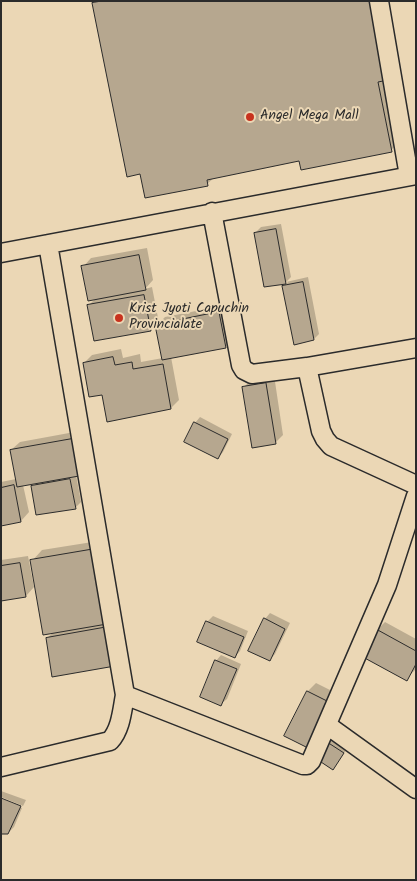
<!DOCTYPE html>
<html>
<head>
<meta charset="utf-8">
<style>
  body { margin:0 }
  #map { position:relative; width:417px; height:881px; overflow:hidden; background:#ebd7b5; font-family:Kalam,sans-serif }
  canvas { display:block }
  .frame { position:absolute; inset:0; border:2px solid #2b2b2b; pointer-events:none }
</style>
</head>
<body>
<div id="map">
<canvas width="417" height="881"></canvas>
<div class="frame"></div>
</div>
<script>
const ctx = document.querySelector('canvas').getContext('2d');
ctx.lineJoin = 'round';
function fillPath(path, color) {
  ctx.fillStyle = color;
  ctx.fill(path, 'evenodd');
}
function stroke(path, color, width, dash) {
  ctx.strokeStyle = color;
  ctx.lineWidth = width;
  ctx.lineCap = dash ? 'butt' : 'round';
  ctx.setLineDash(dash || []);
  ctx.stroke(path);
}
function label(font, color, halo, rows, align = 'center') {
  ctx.font = font + ' Kalam,sans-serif';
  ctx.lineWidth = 4;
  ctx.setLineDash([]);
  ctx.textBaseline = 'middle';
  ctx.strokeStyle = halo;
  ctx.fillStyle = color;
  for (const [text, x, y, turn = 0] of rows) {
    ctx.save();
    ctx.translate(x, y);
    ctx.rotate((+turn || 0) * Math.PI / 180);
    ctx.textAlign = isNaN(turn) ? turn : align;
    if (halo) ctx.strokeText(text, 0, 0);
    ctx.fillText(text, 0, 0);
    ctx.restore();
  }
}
fillPath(new Path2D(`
  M96,1H387L402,140L391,150L300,160L215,177L207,184L141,173L94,4Z
  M281,224L291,277L286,282L308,277L319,334L314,339L283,287L288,282L265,286L255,233L261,227Z
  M147,248L153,280L145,289L152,287L159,323L165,317L227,305L234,338L226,347L171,357L179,400L171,408L103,393L84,363L92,355L121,349L123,358L140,354L141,362L163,358L156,324L150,330L89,305L96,298L83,267L91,258Z
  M274,375L283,435L275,443L244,387L252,379Z
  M200,417L232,434L223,452L218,458L195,423Z
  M80,431L76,475L81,502L75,508L33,487L37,482L23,485L29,512L21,521L1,525V482L16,479L11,450L20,442Z
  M105,540L122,657L47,638L54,632L32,561L42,550Z
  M28,556L34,587L26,596L1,600V560Z
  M270,613L290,623L275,654L270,660L265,619Z
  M213,616L248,631L240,651L235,657L207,622Z
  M385,622L416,639V669L406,679L377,630Z
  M221,655L241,664L227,699L221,704L216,661Z
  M316,683L340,695L286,735L308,691Z
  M333,737L349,747L332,768L328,742Z
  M1,791L26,800L23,806L1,797Z
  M1,800L22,808L14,827L8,833Z`), '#0003');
const building = new Path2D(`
  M102,1H375L388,80L378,82L392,152L301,170L299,161L207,180L208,186L145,198L140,174L127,177L92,3Z
  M276,229L286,284L264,287L254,233Z
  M139,255L146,290L88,301L81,266Z
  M303,282L314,340L294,345L282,286Z
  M144,295L151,331L94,341L87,305Z
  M219,312L226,348L162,360L155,325Z
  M113,357L115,365L132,362L133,369L163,364L171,409L107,422L102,395L89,397L83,363Z
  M266,383L276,444L252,448L242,387Z
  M194,422L228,439L218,459L184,442Z
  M72,439L79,476L17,487L10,450Z
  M70,479L76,509L36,515L31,486Z
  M14,485L21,522L1,526V488Z
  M95,549L107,624L43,635L30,560Z
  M20,563L26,597L1,601V566Z
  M264,618L285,629L270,661L248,651Z
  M206,621L244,637L235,658L197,642Z
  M108,627L115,666L52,677L46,638Z
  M376,629L416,651V664L407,681L361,656Z
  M215,660L237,669L221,706L200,697Z
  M307,691L333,704L310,749L284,736Z
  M327,742L344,753L333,770L315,758Z
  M1,798L21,806L8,834H1Z`);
fillPath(building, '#b6a78f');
stroke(building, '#2b2b2b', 1);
const minor = new Path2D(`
  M379,1L409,176
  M212,212L241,365L244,370L252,374L307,367L416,348
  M48,244L125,695L303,765H307L311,761L387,585L416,496
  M1,253L416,175
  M307,367L321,431L325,439L331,446L416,485
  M327,725L416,789
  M1,767L110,741C121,729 122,711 125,695`);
stroke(minor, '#2b2b2b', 21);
stroke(minor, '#ebd7b5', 18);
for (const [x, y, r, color] of [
  [250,117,5,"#c8321e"],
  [119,318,5,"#c8321e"]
]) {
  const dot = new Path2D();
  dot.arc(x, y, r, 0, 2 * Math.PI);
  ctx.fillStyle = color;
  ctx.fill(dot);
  stroke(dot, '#ebd7b5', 2);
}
label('14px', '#2b2b2b', '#ebd7b5', [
  ["Angel Mega Mall",260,117],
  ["Krist Jyoti Capuchin",129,310],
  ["Provincialate",129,326]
], 'left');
</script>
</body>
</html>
